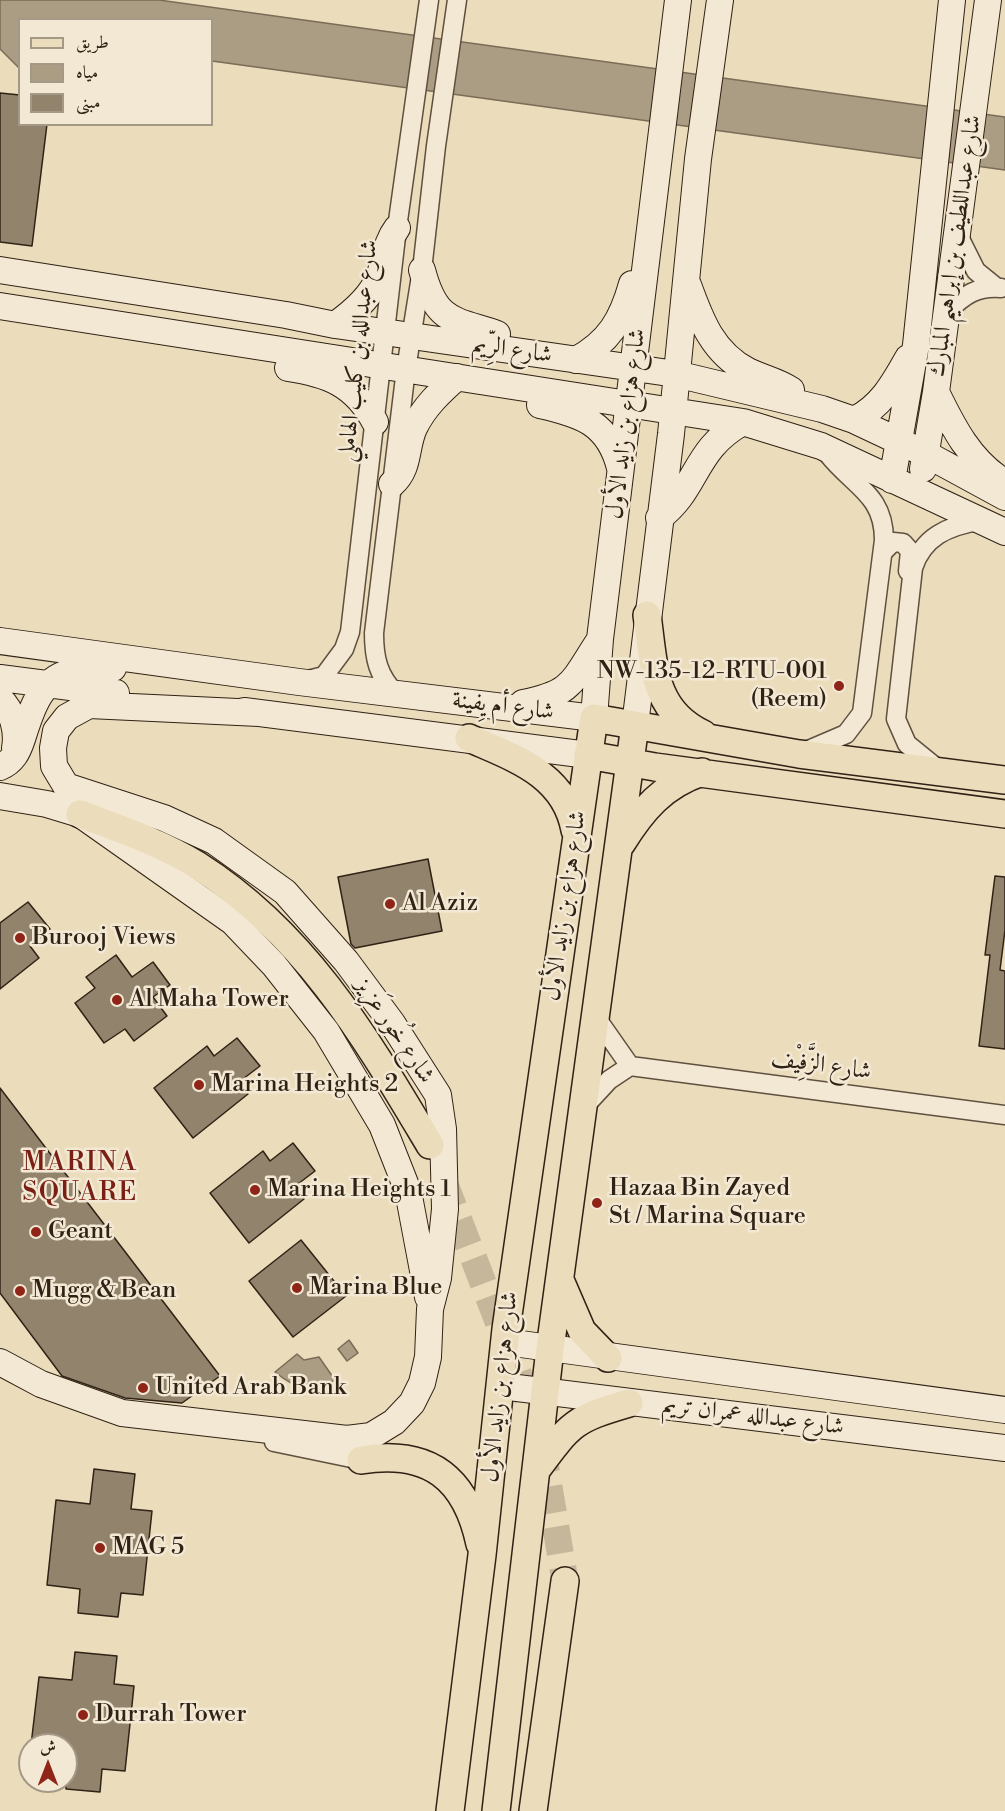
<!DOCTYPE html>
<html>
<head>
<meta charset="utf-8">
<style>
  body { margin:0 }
  #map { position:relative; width:1005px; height:1811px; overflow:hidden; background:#ebdcbc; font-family:"Libre Bodoni",Amiri,serif }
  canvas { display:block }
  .legend { position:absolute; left:18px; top:18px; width:195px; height:108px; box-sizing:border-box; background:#f2e8d3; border:2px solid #a49987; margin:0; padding:8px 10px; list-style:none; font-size:18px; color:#302215 }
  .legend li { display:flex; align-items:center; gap:12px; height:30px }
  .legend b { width:30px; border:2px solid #a49987 }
  .north { position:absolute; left:18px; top:1733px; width:60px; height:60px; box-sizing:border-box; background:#f2e8d3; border:2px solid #a49987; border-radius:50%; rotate:0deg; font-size:16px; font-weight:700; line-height:24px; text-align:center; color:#302215 }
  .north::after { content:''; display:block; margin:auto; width:21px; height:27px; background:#8f2418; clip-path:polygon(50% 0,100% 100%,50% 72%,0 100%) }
</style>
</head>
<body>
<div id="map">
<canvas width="1005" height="1811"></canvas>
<ul class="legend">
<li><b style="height:8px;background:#ebdcbc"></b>طريق</li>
<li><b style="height:16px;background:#ab9d83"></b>مياه</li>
<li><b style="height:16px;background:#91836c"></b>مبنى</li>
</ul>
<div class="north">ش</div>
</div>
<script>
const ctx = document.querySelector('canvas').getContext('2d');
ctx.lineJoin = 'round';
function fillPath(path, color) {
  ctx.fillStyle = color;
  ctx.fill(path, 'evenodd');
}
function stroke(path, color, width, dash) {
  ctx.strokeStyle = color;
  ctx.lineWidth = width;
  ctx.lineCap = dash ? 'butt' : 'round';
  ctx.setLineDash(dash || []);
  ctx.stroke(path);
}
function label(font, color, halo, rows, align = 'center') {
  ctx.font = font + ' "Libre Bodoni",Amiri,serif';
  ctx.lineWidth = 5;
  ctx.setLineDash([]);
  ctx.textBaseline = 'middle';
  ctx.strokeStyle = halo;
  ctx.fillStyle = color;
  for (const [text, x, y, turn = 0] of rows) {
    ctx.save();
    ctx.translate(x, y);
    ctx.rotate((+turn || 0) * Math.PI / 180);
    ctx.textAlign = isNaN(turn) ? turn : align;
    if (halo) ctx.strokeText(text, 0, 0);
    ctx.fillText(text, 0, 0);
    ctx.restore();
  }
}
const water = new Path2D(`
  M0,0H159L1005,117V170L212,61V20H20L19,68L0,49Z
  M349,1340L358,1353L347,1361L338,1349Z
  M297,1354L304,1360L319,1357L335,1380C311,1395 296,1389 275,1372Z`);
fillPath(water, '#ab9d83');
stroke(water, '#7a6c57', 1.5);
const building = new Path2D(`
  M0,93L20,95V124H47L32,246L0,242Z
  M428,859L442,931L355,948L351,944L338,877Z
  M995,876L1005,877V930L1000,970L1005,971V1049L979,1046L990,955H985Z
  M28,902L50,929L30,946L39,958L0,989V923Z
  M116,955L132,977L153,962L170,985L153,997L167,1016L134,1041L125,1029L104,1043L75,1003L95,988L86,977Z
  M237,1038L260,1066L239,1082L248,1094L193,1138L154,1088L207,1046L214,1056Z
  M0,1088L220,1376L182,1403L125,1398L62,1376L0,1293Z
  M293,1143L315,1171L294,1187L304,1199L249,1243L210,1193L263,1151L270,1161Z
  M301,1240L346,1296L293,1337L249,1281Z
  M94,1469L135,1474L131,1509L152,1511L143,1595L121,1593L118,1617L78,1613L80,1589L47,1585L56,1500L90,1504Z
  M75,1652L117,1656L114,1684L134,1686L125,1771L102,1769L100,1792L66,1789V1745H31L39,1677L72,1680Z`);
fillPath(building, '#91836c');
stroke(building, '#302215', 1.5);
stroke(new Path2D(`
  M444,1182L532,1409
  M542,1446L565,1581`), '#c6b79b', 27, [27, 14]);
const street = new Path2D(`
  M958,235L976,271L997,288
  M948,311C964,295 977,286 1001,288
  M883,552L893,542L903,543L910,551L908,571
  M304,681L324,676L344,649L350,632L397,228L429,0
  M396,694C378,676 374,658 374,633L406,369L422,270L436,146L457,0
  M804,752L846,734L862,713L884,540C884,494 853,486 828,454
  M939,770L907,744L896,719L913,568C923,537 948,526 978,521
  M595,1016L630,1066
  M584,1107L609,1080L630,1066L1005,1115
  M274,1442L361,1460`);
const secondary = new Path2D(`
  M0,270L286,315L335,325L676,374L822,409L854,420L926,454L1005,497
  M422,270C436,323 453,319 497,334
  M688,285C701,321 713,353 748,371C762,378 778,381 791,390
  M0,306L743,422L821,446L1005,532
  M335,325C352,313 371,297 379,277C386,259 385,244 397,228
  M576,360C609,342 622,320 632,284
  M288,368C328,374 355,384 375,422
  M936,392C953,427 970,461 1004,482
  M540,405C581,414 609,423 620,468
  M854,420C881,407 894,383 908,358
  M923,469L936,392L988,0
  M892,480L916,345L952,0
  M392,484C410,468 405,448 414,428C424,407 440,392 457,377
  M659,518C698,489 693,449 743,422
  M0,641L299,682L594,718L600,639L678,0
  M0,678L116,693
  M0,699C13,711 18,732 15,748
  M523,703C573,693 572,682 599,641
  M244,711L588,755
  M635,725L671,434L698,159L720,0
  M0,767C13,762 18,751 22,739C40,681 51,668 113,668
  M0,796L47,804L80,814L233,922L274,965L326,1031L382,1125L408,1191L428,1297
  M506,1342L1005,1410
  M0,1362L41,1384L122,1413L347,1439L371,1436L394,1422L412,1403L422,1383L428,1357L430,1309L438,1278L445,1209L443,1129L438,1095L392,1023L346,961L285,892L214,841L164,818L66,786L54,766L53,748L56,731L67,717L89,705L259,713
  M501,1386L1005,1448`);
const primary = new Path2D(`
  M647,615C654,664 652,710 703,734
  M469,738C514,758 565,774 575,830
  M588,755L655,767L1005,814
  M80,814C120,829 161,843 197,865C306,934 366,1038 430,1145
  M621,844C642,810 663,785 702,772
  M560,1280L582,1331L608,1358
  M361,1460C429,1449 466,1478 480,1544
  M537,1469C571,1423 574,1419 629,1403
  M450,1811L482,1555L506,1329L594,718L799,754L1005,780
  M496,1811L550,1349L635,725
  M533,1811L565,1581`);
stroke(street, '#5f503f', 21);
stroke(secondary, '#302215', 28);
stroke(primary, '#302215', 30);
stroke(street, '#f2e8d3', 18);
stroke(secondary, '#f2e8d3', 26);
stroke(primary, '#ebdcbc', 27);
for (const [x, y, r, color] of [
  [839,686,6,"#8f2418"],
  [390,904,6,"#8f2418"],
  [20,938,6,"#8f2418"],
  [117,1000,6,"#8f2418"],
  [199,1085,6,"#8f2418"],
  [255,1190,6,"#8f2418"],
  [597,1203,6,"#8f2418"],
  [36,1232,6,"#8f2418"],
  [297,1288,6,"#8f2418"],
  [20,1291,6,"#8f2418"],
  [143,1388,6,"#8f2418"],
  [100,1548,6,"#8f2418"],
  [83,1715,6,"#8f2418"]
]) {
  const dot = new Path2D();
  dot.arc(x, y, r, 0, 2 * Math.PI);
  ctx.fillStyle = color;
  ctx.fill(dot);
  stroke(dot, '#f2e8d3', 2);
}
label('24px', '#302215', '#f2e8d3', [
  ["شارع عبداللطيف بن إبراهيم المبارك",956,246,-82],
  ["شارع عبدالله بن كليب الهاملي",359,351,-84],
  ["شارع الرِّيم",512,351,8],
  ["شارع هزاع بن زايد الأول",627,424,-83],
  ["شارع أم يِفينة",503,707,7],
  ["شارع هزاع بن زايد الأول",566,906,-82],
  ["شارع خُور عَزِيز",394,1031,56],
  ["شارع الزَّفِيْف",821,1066,8],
  ["شارع هزاع بن زايد الأول",501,1387,-84],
  ["شارع عبدالله عمران تريم",753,1417,7]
]);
label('24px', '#302215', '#f2e8d3', [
  ["NW-135-12-RTU-001",827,672,"right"],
  ["(Reem)",827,700,"right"],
  ["Al Aziz",402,904],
  ["Burooj Views",32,938],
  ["Al Maha Tower",129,1000],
  ["Marina Heights 2",211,1085],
  ["Hazaa Bin Zayed",609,1189],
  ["St / Marina Square",609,1217],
  ["Marina Heights 1",267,1190],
  ["Geant",48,1232],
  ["Marina Blue",309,1288],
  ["Mugg & Bean",32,1291],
  ["United Arab Bank",155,1388],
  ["MAG 5",112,1548],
  ["Durrah Tower",95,1715]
], 'left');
ctx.letterSpacing = '1.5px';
label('26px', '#7a1f14', '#f2e8d3', [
  ["MARINA",80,1164],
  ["SQUARE",80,1194]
]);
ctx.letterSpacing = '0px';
</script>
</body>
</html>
